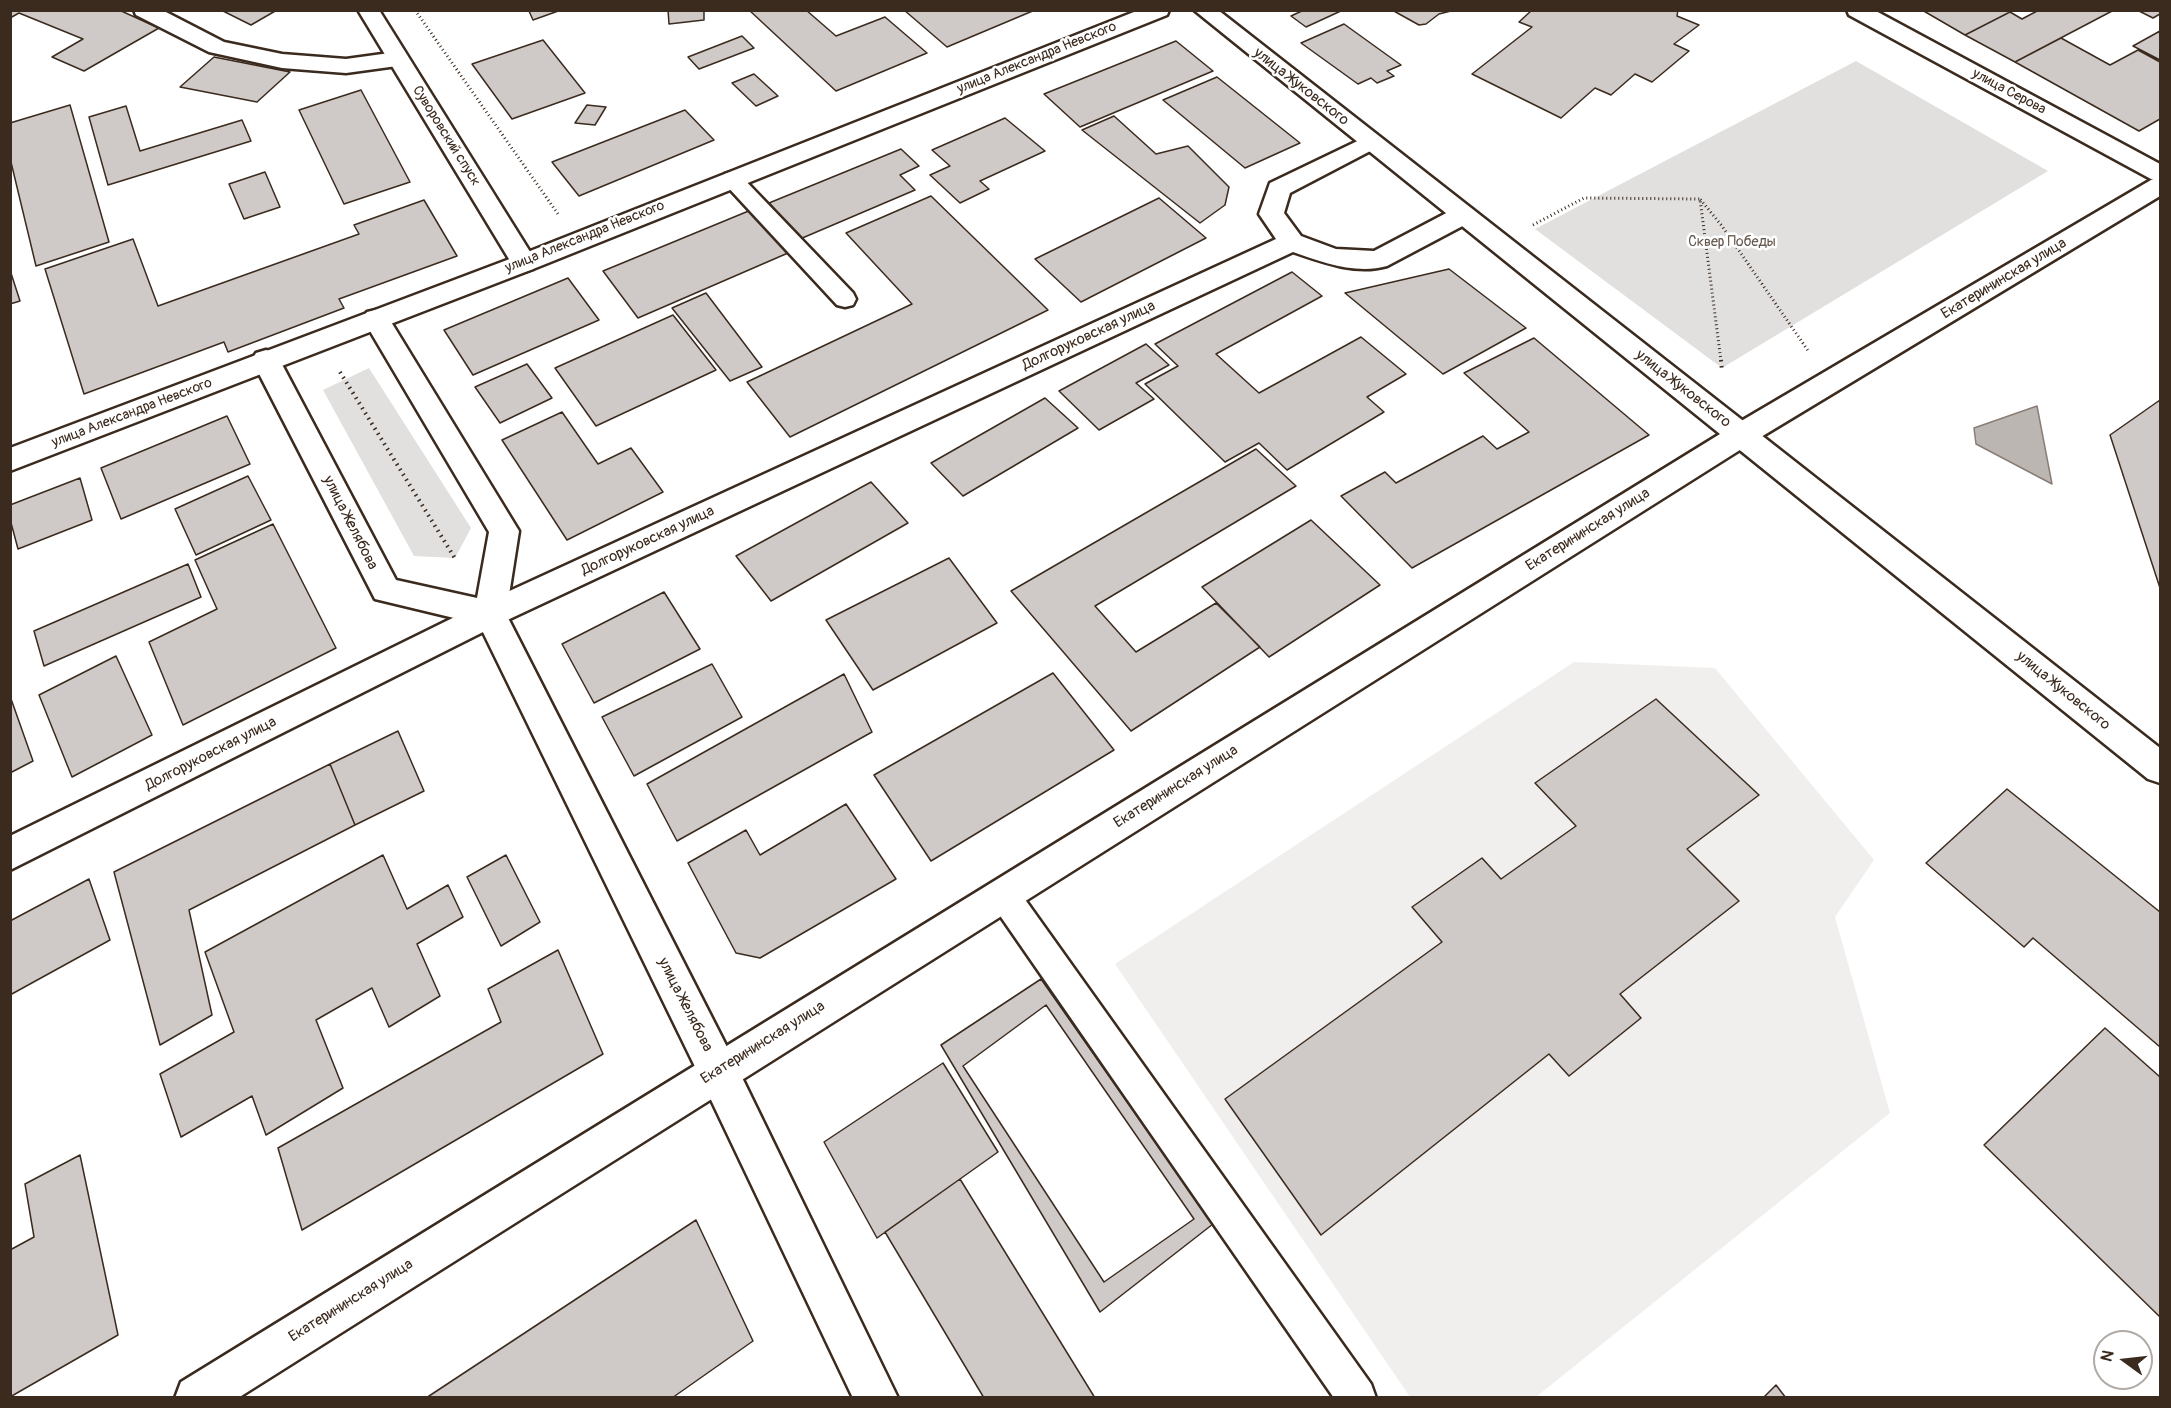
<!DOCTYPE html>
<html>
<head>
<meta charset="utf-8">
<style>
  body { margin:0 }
  #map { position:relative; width:2171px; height:1408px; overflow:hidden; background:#fff; font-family:Pangolin,sans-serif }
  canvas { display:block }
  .frame { position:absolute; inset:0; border:12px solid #3b2a1e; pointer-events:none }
  .north { position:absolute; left:2093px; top:1330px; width:60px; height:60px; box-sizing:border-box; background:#fff; border:2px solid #b1aaa5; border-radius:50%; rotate:285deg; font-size:16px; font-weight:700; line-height:24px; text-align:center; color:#3b2a1e }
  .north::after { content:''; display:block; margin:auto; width:21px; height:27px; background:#3b2a1e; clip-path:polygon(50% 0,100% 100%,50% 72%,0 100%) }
</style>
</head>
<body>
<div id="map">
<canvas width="2171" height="1408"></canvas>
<div class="frame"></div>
<div class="north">N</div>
</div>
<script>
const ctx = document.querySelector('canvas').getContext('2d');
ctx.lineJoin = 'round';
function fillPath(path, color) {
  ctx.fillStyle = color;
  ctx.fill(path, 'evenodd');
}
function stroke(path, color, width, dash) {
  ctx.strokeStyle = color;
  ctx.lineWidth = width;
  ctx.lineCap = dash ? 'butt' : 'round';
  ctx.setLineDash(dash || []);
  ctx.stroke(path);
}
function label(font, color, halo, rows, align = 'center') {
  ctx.font = font + ' Pangolin,sans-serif';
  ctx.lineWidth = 5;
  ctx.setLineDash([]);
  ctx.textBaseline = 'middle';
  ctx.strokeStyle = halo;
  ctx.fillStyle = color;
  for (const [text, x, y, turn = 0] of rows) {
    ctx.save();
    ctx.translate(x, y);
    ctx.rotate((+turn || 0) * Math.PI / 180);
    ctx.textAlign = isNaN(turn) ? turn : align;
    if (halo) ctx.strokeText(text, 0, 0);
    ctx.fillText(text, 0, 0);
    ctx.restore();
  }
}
fillPath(new Path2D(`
  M1574,662L1715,668L1874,860L1835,917L1890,1113L1536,1397H1410L1115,964Z`), '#f1efee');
fillPath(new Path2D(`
  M1856,61L2048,171L1722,368L1535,229Z
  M369,368L471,528L455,558L414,556L323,390Z`), '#e2e0de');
const water = new Path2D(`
  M2037,406L2052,484L1976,444L1974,428Z`);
fillPath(water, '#bcb6b3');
stroke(water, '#887e77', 1.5);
const building = new Path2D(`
  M10,10H119L159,28L84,71L52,57L83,39L19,13L10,18Z
  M221,10H277L251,25Z
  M561,10L533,20L529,11L530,10Z
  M668,10H704V20L669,24Z
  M749,10H806L836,36L885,17L927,53L836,91Z
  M904,10H1035L947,47Z
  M1304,10H1343L1306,27L1291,16Z
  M1392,10H1455L1439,14L1426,24L1419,25Z
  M1532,10H1678L1677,16L1699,25L1674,44L1689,51L1652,82L1635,74L1611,95L1595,88L1561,118L1472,74L1532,27L1519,22Z
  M1922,10H2006L2010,12L1965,35Z
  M2039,10H2114L2015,62L1965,35L2010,12L2022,19Z
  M2137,10H2160V14L2153,18Z
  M1344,24L1401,65L1387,71L1394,76L1377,83L1371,78L1358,84L1301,43Z
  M2160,31V60L2133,46Z
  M742,36L754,48L699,69L688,57Z
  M2061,38L2110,65L2138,50L2160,62V119L2139,131L2015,62Z
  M543,40L585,93L512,119L472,64Z
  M1176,41L1213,71L1080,127L1044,94Z
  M214,57L290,72L257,102L180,87Z
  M754,74L778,96L756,106L732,83Z
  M1217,77L1300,143L1245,168L1163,100Z
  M361,90L410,182L344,204L299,110Z
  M70,105L109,242L36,266L10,158V123Z
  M587,105L606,107L595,125L575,123Z
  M126,106L140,151L242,120L251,141L108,185L89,117Z
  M685,110L714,140L579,196L552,162Z
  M1114,116L1156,154L1188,146L1229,187L1225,205L1200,223L1082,130Z
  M1005,118L1045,151L980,181L989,189L960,203L930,175L950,166L932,150Z
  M901,149L919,166L900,175L915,190L800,239L769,203Z
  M265,172L280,207L244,219L229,184Z
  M931,196L1048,310L790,437L747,382L912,304L846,233Z
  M1159,198L1206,238L1081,302L1035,259Z
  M424,200L457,256L339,299L344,308L228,352L224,342L84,394L45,269L133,239L158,306L359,234L354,225Z
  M751,210L788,253L638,318L603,271Z
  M1449,269L1526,328L1443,374L1345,293Z
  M10,270L20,301L10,304Z
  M1292,272L1322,296L1216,354L1259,393L1361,337L1406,374L1367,397L1384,412L1287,470L1259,443L1225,462L1145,384L1178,366L1155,344Z
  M568,278L599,320L473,375L444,330Z
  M706,293L762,367L730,381L672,308Z
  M673,315L716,370L596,426L555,368Z
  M1534,338L1649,435L1412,568L1341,496L1385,472L1396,483L1483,436L1497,449L1529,432L1464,373Z
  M1146,344L1169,365L1136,383L1154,399L1099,430L1059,391Z
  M527,364L552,398L500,423L475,387Z
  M1045,398L1078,428L963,496L931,463Z
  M2160,400V588L2110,435Z
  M562,412L598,464L631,448L663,492L567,540L502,440Z
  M227,416L250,464L121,519L101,468Z
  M1256,449L1296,486L1095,606L1136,652L1216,603L1260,647L1131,731L1011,591Z
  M248,476L271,520L196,555L175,509Z
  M80,478L92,520L18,549L10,519V505Z
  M871,482L908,523L771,601L736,556Z
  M1311,520L1380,585L1269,657L1202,587Z
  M273,524L336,648L183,725L149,642L217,609L195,560Z
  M949,558L997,623L873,690L826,620Z
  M188,564L201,597L44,666L34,631Z
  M664,592L700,649L594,703L562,644Z
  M116,656L152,735L72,777L39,695Z
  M712,664L742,717L634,776L602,717Z
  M1053,673L1114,750L931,861L874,775Z
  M844,674L872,732L677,841L647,784Z
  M10,696L33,761L10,773Z
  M1656,699L1759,795L1687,849L1739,901L1620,994L1641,1018L1569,1076L1549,1054L1321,1235L1225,1099L1442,942L1412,907L1482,858L1501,879L1576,826L1535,783Z
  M398,731L424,791L355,825L330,764Z
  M330,764L355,825L189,910L212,1015L160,1045L114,872Z
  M2007,789L2160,912V1047L2033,938L2024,947L1926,863Z
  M846,804L896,879L760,958L736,953L688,863L746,830L760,855Z
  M383,855L407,909L448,885L463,917L417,944L440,996L389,1027L372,988L316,1020L343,1088L266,1135L252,1096L181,1137L160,1074L234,1032L205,952Z
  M506,855L540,922L501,946L467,877Z
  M89,879L110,940L10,995V921Z
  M558,950L603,1054L302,1230L278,1148L501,1022L488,989Z
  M1041,979L1213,1224L1100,1312L941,1045Z
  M1046,1005L1194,1219L1104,1282L963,1066Z
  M2105,1028L2160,1077V1317L1984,1145Z
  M943,1063L998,1152L877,1238L824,1142Z
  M80,1155L118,1335L10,1397V1250L34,1237L25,1184Z
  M960,1179L1095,1398H984L885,1232Z
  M696,1220L753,1341L672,1398H426Z
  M1776,1385L1786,1398H1763Z`);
fillPath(building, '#cfcac7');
stroke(building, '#3b2a1e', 1.5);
const service = new Path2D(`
  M732,172L739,174L853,293L856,299L853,305L845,307L837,305L725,184L721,179L725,174Z
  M1003,879L1014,884L1371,1384L1376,1398H1334L992,904L987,894L992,884Z`);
const pedestrian = new Path2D(`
  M2160,178V196L1751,443L1741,446L1731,443L1727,435L1731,427L2151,180Z`);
const minor = new Path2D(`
  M134,10H162L224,42L282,54L346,59L397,52L405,54L408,59L405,64L397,66L346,73L282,68L209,52L136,15Z
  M1847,10H1874L2160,164V182L2151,179L1849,15Z
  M1370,135L1378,137L1382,142L1378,147L1290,193L1284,213L1301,236L1336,249L1374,251L1454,209L1463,207L1472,209L1475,215L1472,221L1387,266C1356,275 1322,262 1293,252L501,623L10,870V836L479,605L1276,239L1259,214L1270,183Z
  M1741,424L1751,427L2160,748V783L2148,779L1731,443L1727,435L1731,427Z`);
const tertiary = new Path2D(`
  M358,10H379L537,263L533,269L524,272L515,269Z`);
const secondary = new Path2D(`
  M376,310L385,312L519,531L506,614L732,1057L898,1398H853L704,1085L479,624L375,599L252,360L256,353L266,350L276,353L396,580L477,598L489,532L363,319L367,312Z`);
const primary = new Path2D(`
  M1139,10H1169L1167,15L533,269L10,471V448L515,257Z
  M1194,10H1218L1751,427L1755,435L1751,443L238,1398H175L181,1382L1720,434Z`);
stroke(service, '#3b2a1e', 5);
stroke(pedestrian, '#3b2a1e', 5);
stroke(minor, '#3b2a1e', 5);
stroke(tertiary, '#3b2a1e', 5);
stroke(secondary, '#3b2a1e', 5);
stroke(primary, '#3b2a1e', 5);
stroke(new Path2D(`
  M415,10L558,214
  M1533,225L1584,198L1700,199
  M1721,361L1700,199L1722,226L1809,352`), '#3b2a1e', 3, [1, 3]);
stroke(new Path2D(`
  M1721,360L1722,371
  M340,372L456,560`), '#3b2a1e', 4, [1.5, 4.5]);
fillPath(service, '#fff');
fillPath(pedestrian, '#fff');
fillPath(minor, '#fff');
fillPath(tertiary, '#fff');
fillPath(secondary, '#fff');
fillPath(primary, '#fff');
label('14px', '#3b2a1e', '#fff', [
  ["улица Александра Невского",1037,58,-22],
  ["улица Серова",2009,92,28],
  ["Суворовский спуск",446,136,58],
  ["улица Александра Невского",585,237,-22],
  ["улица Александра Невского",132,413,-21]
]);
label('14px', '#65584e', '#fff', [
  ["Сквер Победы",1732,242]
]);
label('15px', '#3b2a1e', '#fff', [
  ["улица Жуковского",1301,87,38],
  ["Екатерининская улица",2004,279,-31],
  ["Долгоруковская улица",1089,336,-25],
  ["улица Жуковского",1683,389,38],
  ["улица Желябова",350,523,63],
  ["Екатерининская улица",1588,530,-32],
  ["Долгоруковская улица",648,541,-25],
  ["улица Жуковского",2063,691,39],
  ["Долгоруковская улица",211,754,-27],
  ["Екатерининская улица",1176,787,-32],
  ["улица Желябова",685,1005,63],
  ["Екатерининская улица",763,1043,-32],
  ["Екатерининская улица",351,1301,-32]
]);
</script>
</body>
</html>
